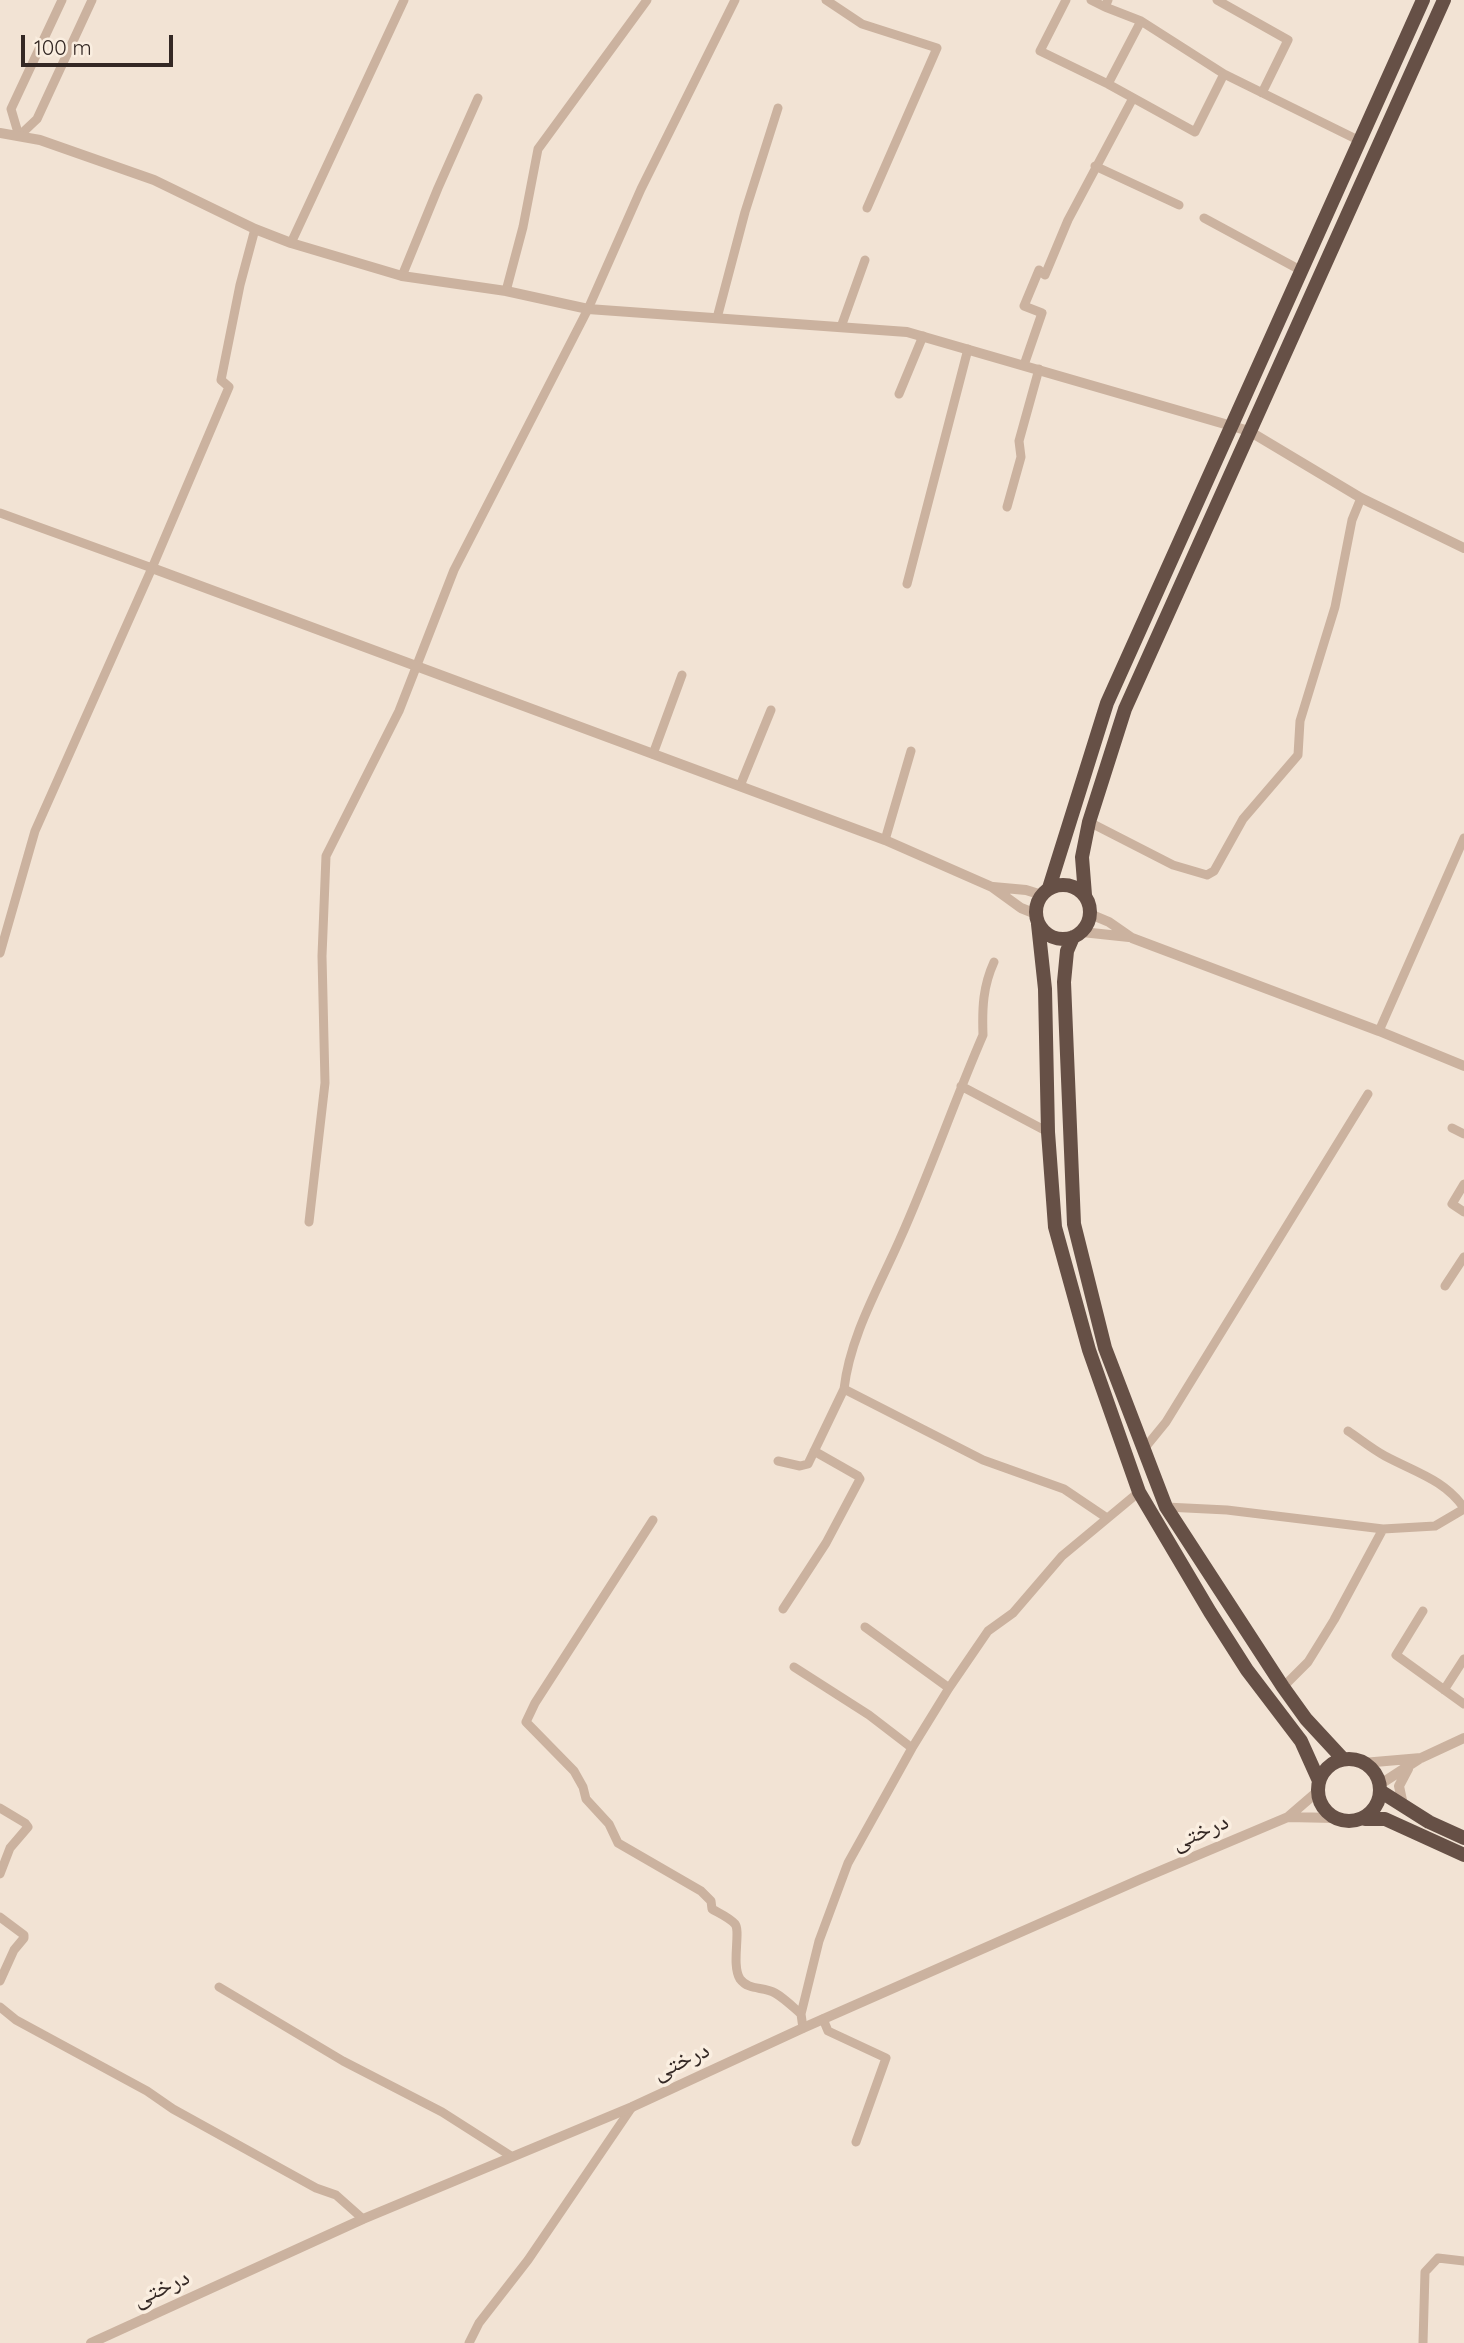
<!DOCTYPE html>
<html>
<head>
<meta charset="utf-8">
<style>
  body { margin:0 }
  #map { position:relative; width:1464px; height:2343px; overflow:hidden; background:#f2e3d4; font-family:Quicksand,sans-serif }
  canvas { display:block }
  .scale { position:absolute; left:21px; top:35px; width:152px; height:32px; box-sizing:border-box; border:4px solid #342824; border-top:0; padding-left:9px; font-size:21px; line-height:24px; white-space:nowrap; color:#342824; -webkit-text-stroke:5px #faeee0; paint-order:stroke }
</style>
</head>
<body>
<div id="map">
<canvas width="1464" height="2343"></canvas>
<div class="scale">100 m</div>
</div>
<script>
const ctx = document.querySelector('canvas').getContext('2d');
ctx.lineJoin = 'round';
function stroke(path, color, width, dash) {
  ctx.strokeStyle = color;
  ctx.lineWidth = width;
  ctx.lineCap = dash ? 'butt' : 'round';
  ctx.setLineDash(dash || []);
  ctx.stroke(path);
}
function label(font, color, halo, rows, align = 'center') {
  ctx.font = font + ' Quicksand,"Noto Naskh Arabic",sans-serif';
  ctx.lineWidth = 7;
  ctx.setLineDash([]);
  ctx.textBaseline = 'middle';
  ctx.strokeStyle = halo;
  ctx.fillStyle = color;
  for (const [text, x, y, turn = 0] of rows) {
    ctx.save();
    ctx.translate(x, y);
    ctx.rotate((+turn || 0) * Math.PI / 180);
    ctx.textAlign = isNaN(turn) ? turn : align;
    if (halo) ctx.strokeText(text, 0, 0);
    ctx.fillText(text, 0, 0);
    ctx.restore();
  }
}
stroke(new Path2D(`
  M62,0L11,109L19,136L37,119L92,0
  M826,0L862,24L937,48L867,208
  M1066,0L1040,51L1108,84L1195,132L1224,74L1360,141
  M1091,0L1105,7L1108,0
  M1217,0L1288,40L1262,93
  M1105,7L1141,21L1224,74
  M1108,84L1141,21
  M1095,166L1179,205
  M1204,218L1302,271
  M291,243L404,0
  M402,276L438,188L478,98
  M506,291L523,227L538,149L647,0
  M717,318L745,212L778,108
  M841,327L865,260
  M1024,365L1042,313L1024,306L1039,270L1045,275L1068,220L1133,98
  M899,394L923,336
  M1007,507L1021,457L1019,441L1039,369
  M0,513L152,568
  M907,584L968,349
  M653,754L682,675
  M740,786L771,710
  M1089,822L1173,865L1207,875L1214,871L1243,819L1298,755L1300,721L1335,607L1352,520L1361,498
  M885,840L911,751
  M0,953L35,831L152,568L229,387L221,380L240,285L255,229
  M994,962C983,986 982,1008 983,1035C954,1102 930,1172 900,1239C879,1287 850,1336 844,1389L983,1460L1064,1489L1107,1518
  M1379,1031L1464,838
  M961,1086L1048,1132
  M1452,1128L1464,1134
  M1464,1184L1452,1204L1464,1212
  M309,1222L325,1083L322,956L326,856L399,711L454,570L588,309L641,189L735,0
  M1445,1286L1464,1257
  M1348,1431C1360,1439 1372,1449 1385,1456C1415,1472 1445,1480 1464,1508
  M1144,1449L1166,1422L1368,1094
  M778,1461L800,1466L808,1464L844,1389
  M1166,1507L1227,1510L1383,1529L1435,1526L1464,1509
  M653,1520L535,1703L526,1722L574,1771L583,1787L586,1799L609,1824L618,1843L701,1891L711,1901L712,1909C719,1913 730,1918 735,1924C741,1931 731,1965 740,1979C749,1991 763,1986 775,1993C784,1998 793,2007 801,2014
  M783,1609L826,1543L860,1479L858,1476L814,1451
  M1423,1611L1396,1655L1464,1704
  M865,1627L949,1688
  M794,1667L869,1715L912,1748
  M1283,1687L1308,1662L1334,1620L1383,1529
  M1444,1690L1464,1659
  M0,1808L25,1823L28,1827L10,1848L0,1874
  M0,1917L24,1935V1938L14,1950L0,1981
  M219,1987L343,2061L442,2112L511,2156
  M0,2007L16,2020L147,2091L173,2109L316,2188L336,2195L363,2219
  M823,2019L828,2031L886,2058L856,2142
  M803,2028L801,2014L819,1941L848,1863L912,1748L949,1688L988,1631L1013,1613L1062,1556L1139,1492
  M469,2343L479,2323L528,2260L632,2107
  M1423,2343L1425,2272L1438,2258L1464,2261`), '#cbb29f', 9);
stroke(new Path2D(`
  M0,133L40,140L154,180L255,229L291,243L402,276L506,291L588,309L907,332L1249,431L1361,498L1464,548
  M152,568L885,840L992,887L1021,908L1036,914
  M993,887L1026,890L1042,895
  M1090,914L1109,922L1132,938L1379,1031L1464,1066
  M1082,932L1129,937
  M1363,1763L1421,1758L1464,1738
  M1379,1785L1419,1759
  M1403,1805L1399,1786L1408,1769
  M1288,1817L1317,1792
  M91,2343L363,2219L632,2107L803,2028L1141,1879L1288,1817L1335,1818`), '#cbb29f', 10);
stroke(new Path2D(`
  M1036 912a27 27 0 1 1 54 0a27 27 0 1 1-54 0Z
  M1049,888L1107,703L1423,0
  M1085,895L1082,857L1089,822L1125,709L1444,0
  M1038,924L1045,989L1048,1132L1055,1227L1089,1350L1139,1492L1210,1612L1247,1670L1301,1741L1319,1781
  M1073,937L1067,951L1064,982L1074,1224L1105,1348L1166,1507L1283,1687L1306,1719L1343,1759
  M1318 1790a31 31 0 1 1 62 0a31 31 0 1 1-62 0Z
  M1380,1791L1429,1822L1464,1838
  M1365,1819H1385L1464,1855`), '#665046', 14);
label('24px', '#342824', '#faeee0', [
  ["درختی",1200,1832,-23],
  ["درختی",681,2061,-25],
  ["درختی",161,2288,-24]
]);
</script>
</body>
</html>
